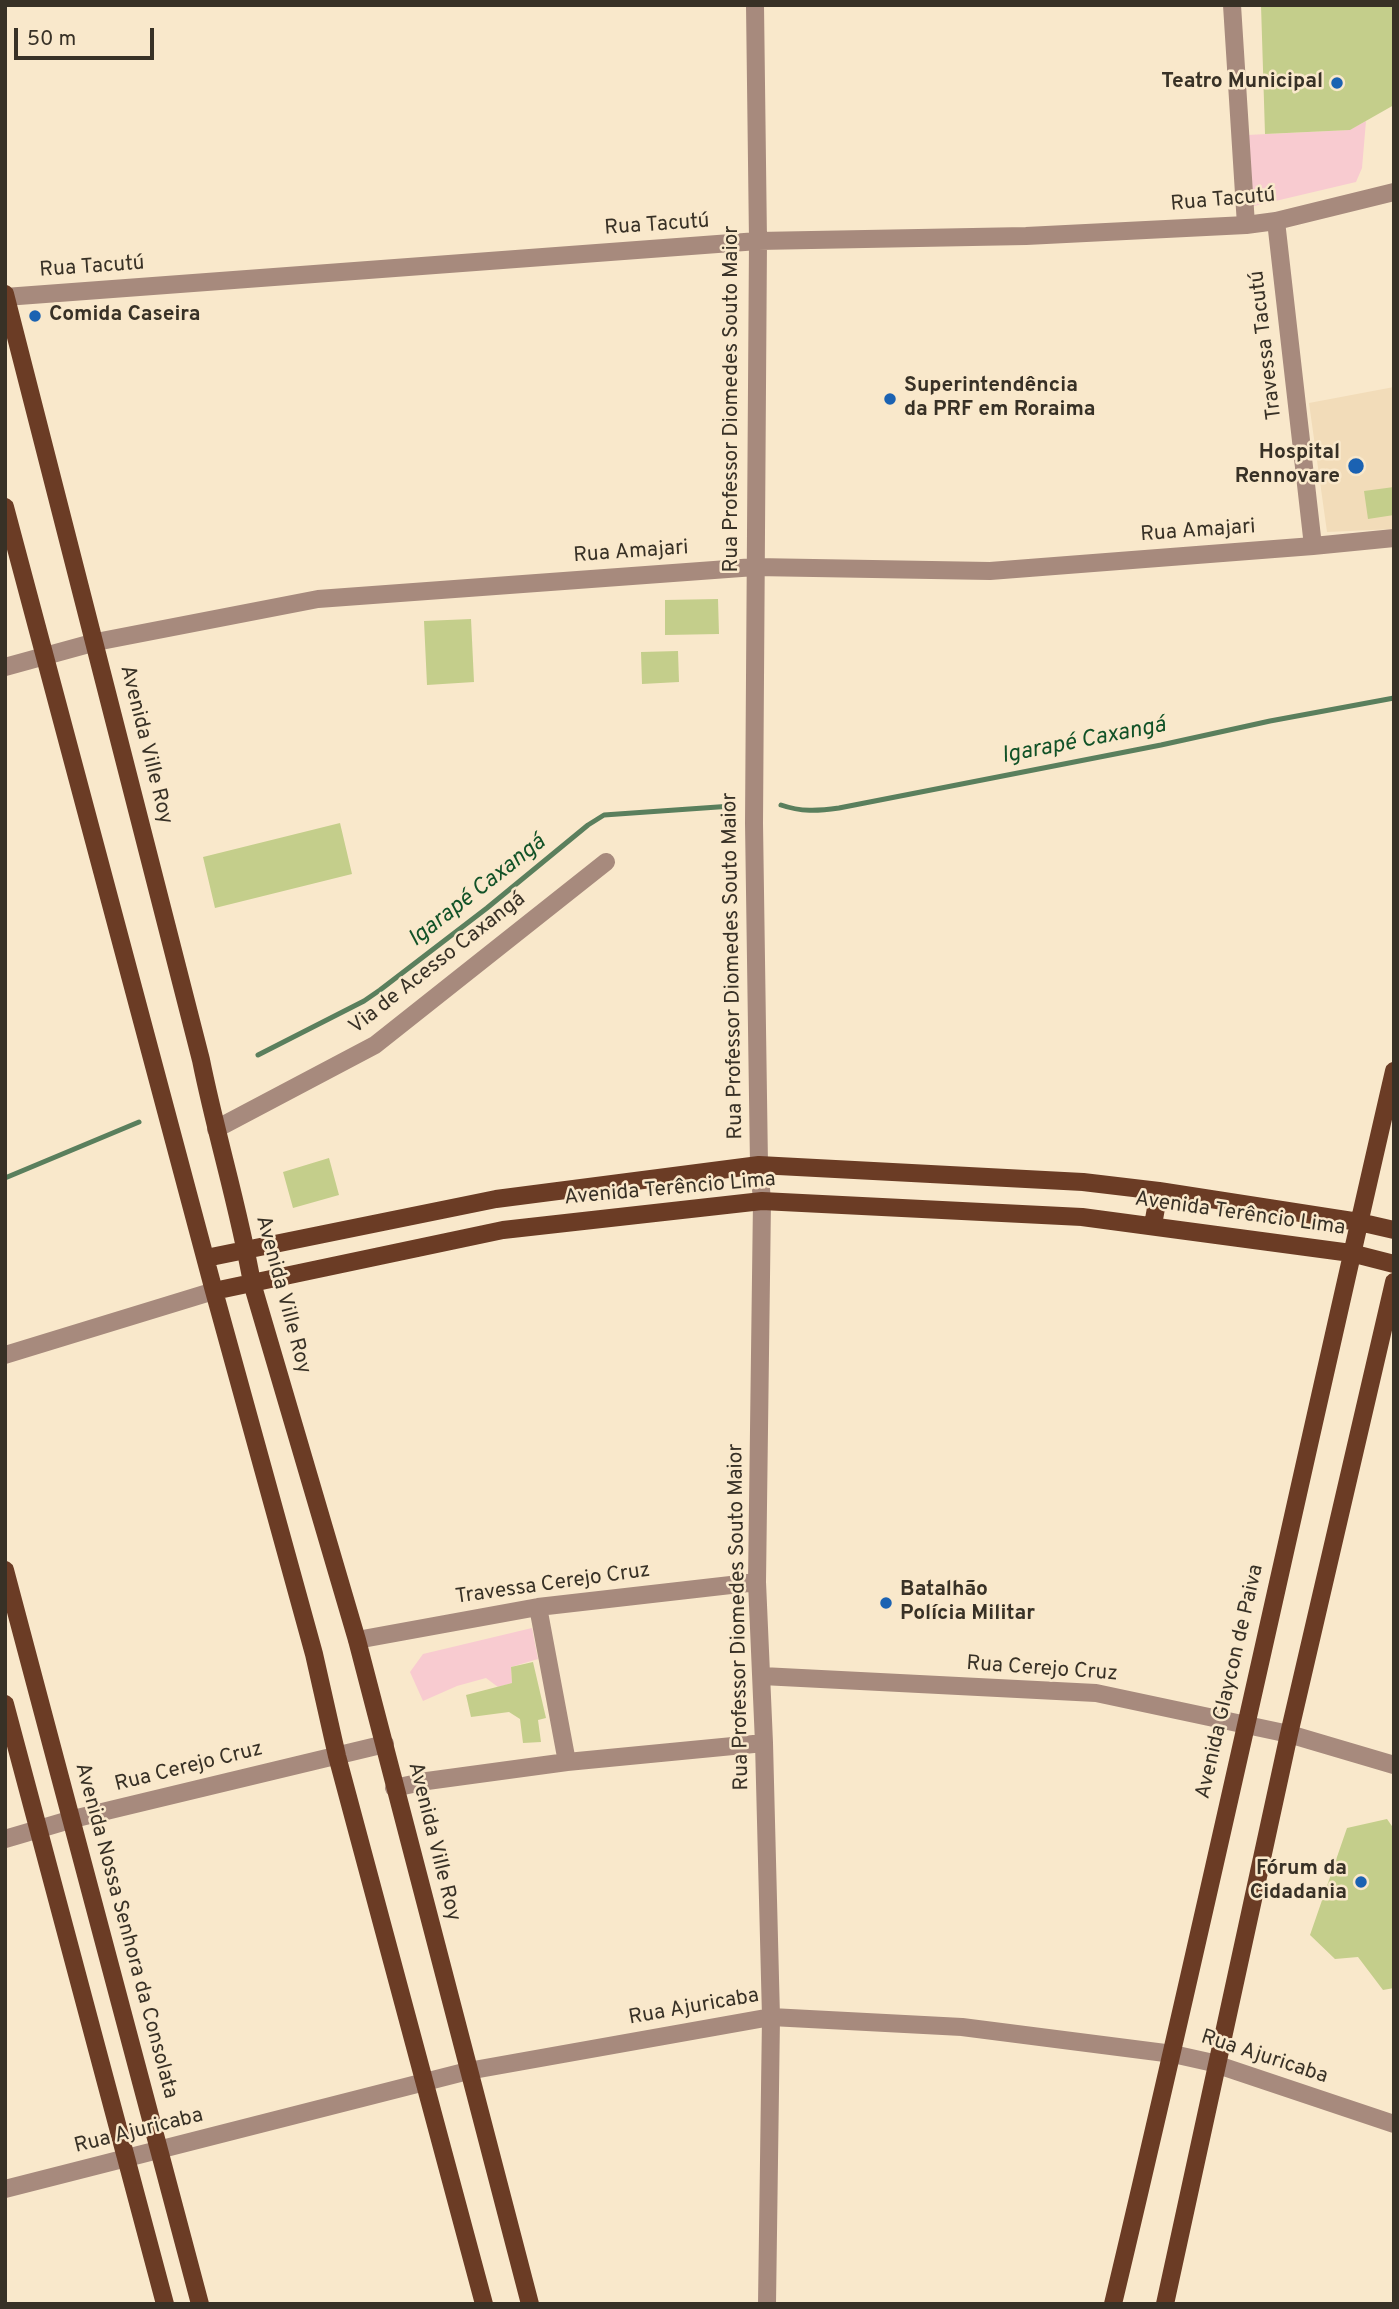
<!DOCTYPE html>
<html>
<head>
<meta charset="utf-8">
<style>
  body { margin:0 }
  #map { position:relative; width:1399px; height:2309px; overflow:hidden; background:#f9e8cb; font-family:Overpass,sans-serif }
  canvas { display:block }
  .frame { position:absolute; inset:0; border:7px solid #383126; pointer-events:none }
  .scale { position:absolute; left:14px; top:28px; width:140px; height:32px; box-sizing:border-box; border:4px solid #383126; border-top:0; padding-left:9px; font-size:21px; line-height:24px; white-space:nowrap; color:#383126; -webkit-text-stroke:5px #f9e8cb; paint-order:stroke }
</style>
</head>
<body>
<div id="map">
<canvas width="1399" height="2309"></canvas>
<div class="frame"></div>
<div class="scale">50 m</div>
</div>
<script>
const ctx = document.querySelector('canvas').getContext('2d');
ctx.lineJoin = 'round';
function fillPath(path, color) {
  ctx.fillStyle = color;
  ctx.fill(path, 'evenodd');
}
function stroke(path, color, width, dash) {
  ctx.strokeStyle = color;
  ctx.lineWidth = width;
  ctx.lineCap = dash ? 'butt' : 'round';
  ctx.setLineDash(dash || []);
  ctx.stroke(path);
}
function label(font, color, halo, rows, align = 'center') {
  ctx.font = font + ' Overpass,sans-serif';
  ctx.lineWidth = 5;
  ctx.setLineDash([]);
  ctx.textBaseline = 'middle';
  ctx.strokeStyle = halo;
  ctx.fillStyle = color;
  for (const [text, x, y, turn = 0] of rows) {
    ctx.save();
    ctx.translate(x, y);
    ctx.rotate((+turn || 0) * Math.PI / 180);
    ctx.textAlign = isNaN(turn) ? turn : align;
    if (halo) ctx.strokeText(text, 0, 0);
    ctx.fillText(text, 0, 0);
    ctx.restore();
  }
}
fillPath(new Path2D(`
  M1394,387V529L1327,532L1309,403Z`), '#f2dcb9');
fillPath(new Path2D(`
  M1366,121L1362,168L1356,182L1250,207L1247,135L1349,130Z
  M532,1628L538,1659L511,1667L512,1683L498,1687L486,1678L457,1686L423,1701L410,1672L423,1654Z`), '#f8cbd0');
stroke(new Path2D(`
  M781,805C801,812 818,811 839,808L1161,745L1270,721L1394,698
  M258,1055L364,1001L380,990L487,908L588,825L604,815L732,806
  M5,1178L139,1122`), '#5a7f5d', 5);
fillPath(new Path2D(`
  M1261,5H1394V105L1350,130L1265,134Z
  M1394,487V515L1368,519L1364,491Z
  M718,599L719,634L665,635V600Z
  M471,619L474,682L427,685L424,621Z
  M678,651L679,682L642,684L641,652Z
  M340,823L352,874L215,908L203,857Z
  M329,1158L339,1195L293,1208L283,1172Z
  M533,1662L546,1718L538,1720L541,1742L523,1743L520,1719L509,1712L471,1717L466,1695L512,1683L511,1667Z
  M1387,1819L1394,1829V1988L1383,1990L1358,1957L1335,1959L1310,1935L1347,1828Z`), '#c4ce8b');
stroke(new Path2D(`
  M755,5L758,241L754,823L759,1165L762,1201L757,1582L764,1743L771,2017L767,2304
  M1232,5L1246,225
  M1276,221L1313,546
  M5,297L758,241L1026,236L1246,225L1276,221L1394,192
  M5,667L96,642L318,599L755,567L990,571L1313,546L1394,538
  M216,1129L375,1045L606,862
  M5,1355L214,1291
  M538,1607L567,1762
  M357,1640L538,1607L757,1582
  M762,1676L1096,1693L1289,1734L1394,1765
  M394,1788L427,1781L567,1762L764,1743
  M5,1839L73,1819L385,1744
  M5,2189L468,2071L771,2017L962,2027L1173,2054L1209,2062L1394,2124`), '#a78a7d', 18);
stroke(new Path2D(`
  M5,294L201,1060C216,1135 239,1208 252,1283L357,1640L530,2304
  M5,507L214,1291L314,1654L337,1756L484,2304
  M1153,1225L1159,1191
  M206,1258L496,1199L759,1165L1083,1182L1159,1191L1359,1222L1394,1230
  M214,1291L503,1230L762,1201L1082,1217L1351,1253L1394,1264
  M5,1570L200,2304
  M5,1704L165,2304
  M1113,2304C1211,1894 1299,1481 1394,1071
  M1165,2304L1289,1734L1394,1282`), '#6b3c25', 18);
for (const [x, y, r, color] of [
  [1337,83,7,"#1b62b2"],
  [35,316,7,"#1b62b2"],
  [890,399,7,"#1b62b2"],
  [1356,466,9,"#1b62b2"],
  [886,1603,7,"#1b62b2"],
  [1361,1882,7,"#1b62b2"]
]) {
  const dot = new Path2D();
  dot.arc(x, y, r, 0, 2 * Math.PI);
  ctx.fillStyle = color;
  ctx.fill(dot);
  stroke(dot, '#f9e8cb', 2.5);
}
label('bold 21px', '#383126', '#f9e8cb', [
  ["Teatro Municipal",1323,83],
  ["Comida Caseira",49,316,"left"],
  ["Superintendência",904,387,"left"],
  ["da PRF em Roraima",904,411,"left"],
  ["Hospital",1340,454],
  ["Rennovare",1340,478],
  ["Batalhão",900,1591,"left"],
  ["Polícia Militar",900,1615,"left"],
  ["Fórum da",1347,1870],
  ["Cidadania",1347,1894]
], 'right');
label('21px', '#383126', '#f9e8cb', [
  ["Rua Tacutú",1223,201,-5],
  ["Rua Tacutú",657,226,-4],
  ["Rua Tacutú",92,268,-4],
  ["Travessa Tacutú",1267,345,-97],
  ["Rua Professor Diomedes Souto Maior",733,399,-90],
  ["Rua Amajari",1198,532,-4],
  ["Rua Amajari",631,553,-4],
  ["Avenida Ville Roy",145,745,76],
  ["Via de Acesso Caxangá",438,964,-38],
  ["Rua Professor Diomedes Souto Maior",734,966,-91],
  ["Avenida Terêncio Lima",670,1190,-5],
  ["Avenida Terêncio Lima",1240,1215,8],
  ["Avenida Ville Roy",282,1295,75],
  ["Travessa Cerejo Cruz",553,1585,-8],
  ["Rua Professor Diomedes Souto Maior",740,1617,-91],
  ["Rua Cerejo Cruz",1042,1670,4],
  ["Avenida Glaycon de Paiva",1231,1682,-77],
  ["Rua Cerejo Cruz",189,1768,-14],
  ["Avenida Ville Roy",433,1842,76],
  ["Avenida Nossa Senhora da Consolata",125,1931,75],
  ["Rua Ajuricaba",694,2008,-10],
  ["Rua Ajuricaba",1264,2058,18],
  ["Rua Ajuricaba",139,2132,-14]
]);
label('italic 23px', '#115227', '#f9e8cb', [
  ["Igarapé Caxangá",1084,742,-11],
  ["Igarapé Caxangá",478,892,-38]
]);
</script>
</body>
</html>
